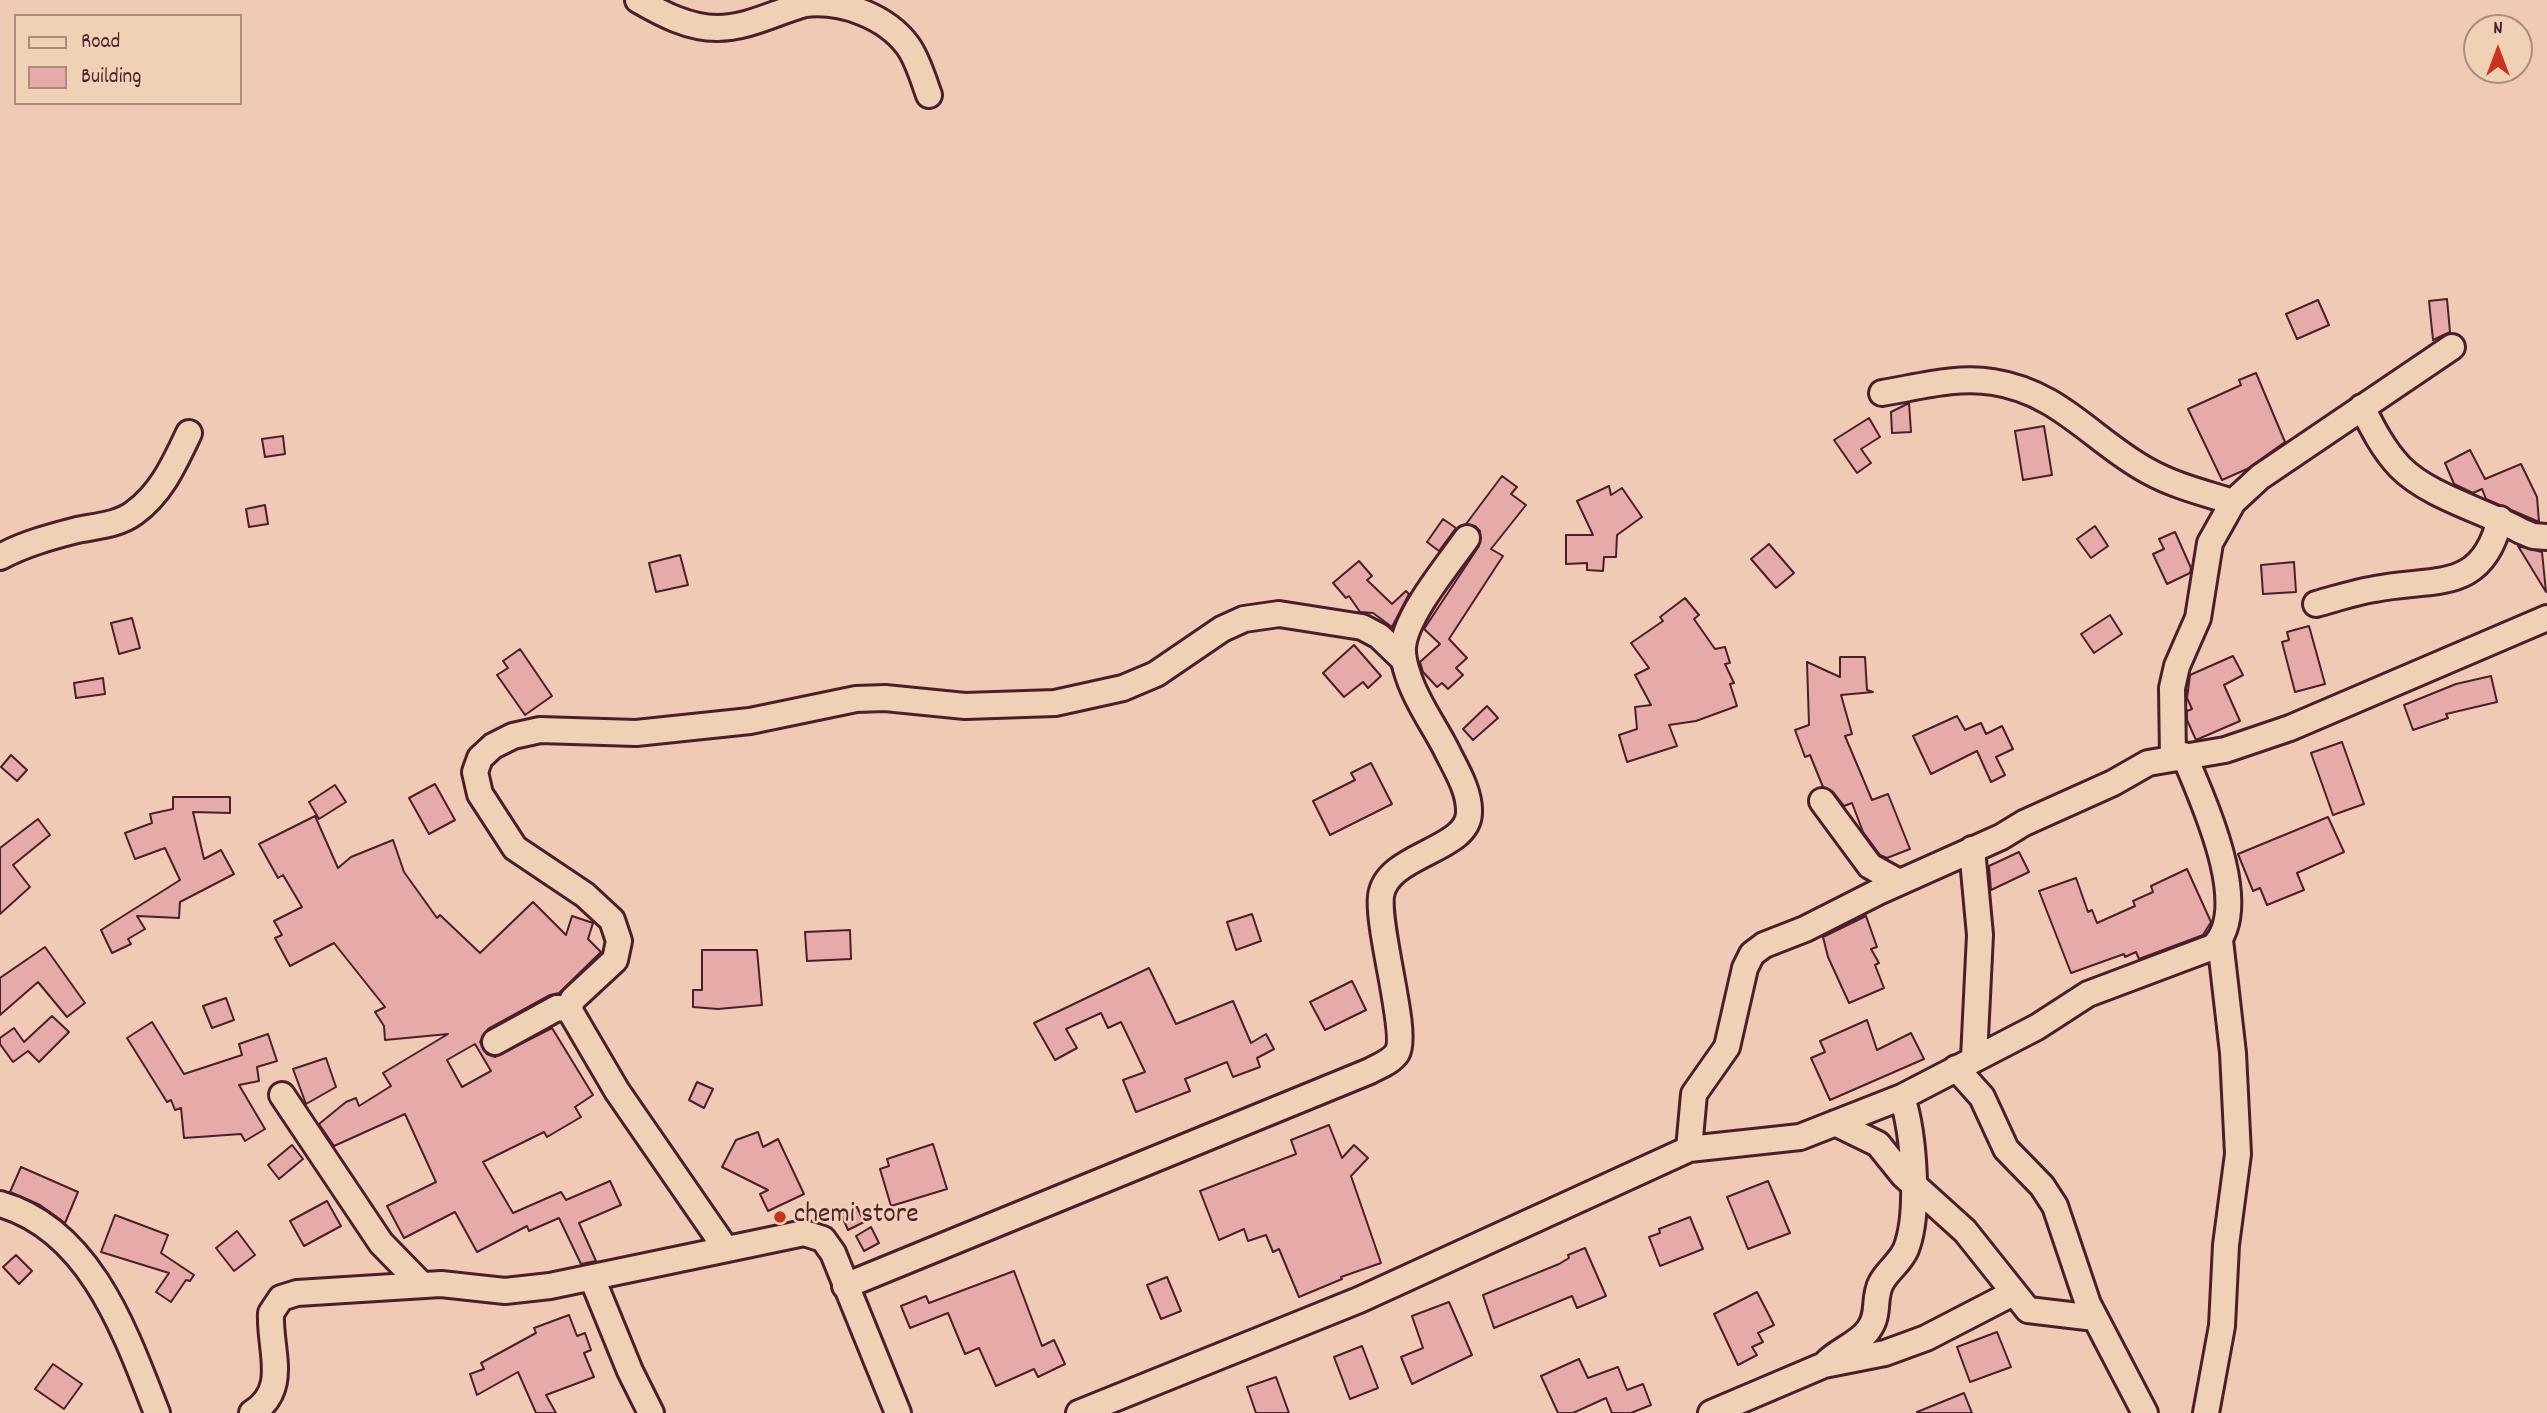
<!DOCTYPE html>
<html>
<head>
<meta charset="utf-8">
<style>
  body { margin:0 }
  #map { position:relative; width:2547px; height:1413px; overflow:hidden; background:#f1cab6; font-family:Dekko,sans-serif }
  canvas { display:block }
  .legend { position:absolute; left:14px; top:14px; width:228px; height:91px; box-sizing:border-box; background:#efd1b6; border:2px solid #ad8a7e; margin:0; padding:9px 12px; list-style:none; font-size:21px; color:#4a1f2b }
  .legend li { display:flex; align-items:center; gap:14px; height:35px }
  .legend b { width:35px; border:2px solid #ad8a7e }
  .north { position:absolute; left:2463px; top:14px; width:70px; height:70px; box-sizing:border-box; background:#efd1b6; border:2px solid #ad8a7e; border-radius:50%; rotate:0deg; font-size:19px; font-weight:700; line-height:28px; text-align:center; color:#4a1f2b }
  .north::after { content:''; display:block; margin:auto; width:24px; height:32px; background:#c8321e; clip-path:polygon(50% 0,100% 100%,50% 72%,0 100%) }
</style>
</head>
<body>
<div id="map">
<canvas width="2547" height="1413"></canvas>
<ul class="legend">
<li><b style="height:9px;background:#efd1b6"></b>Road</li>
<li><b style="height:19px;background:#e6aba9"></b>Building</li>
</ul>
<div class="north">N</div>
</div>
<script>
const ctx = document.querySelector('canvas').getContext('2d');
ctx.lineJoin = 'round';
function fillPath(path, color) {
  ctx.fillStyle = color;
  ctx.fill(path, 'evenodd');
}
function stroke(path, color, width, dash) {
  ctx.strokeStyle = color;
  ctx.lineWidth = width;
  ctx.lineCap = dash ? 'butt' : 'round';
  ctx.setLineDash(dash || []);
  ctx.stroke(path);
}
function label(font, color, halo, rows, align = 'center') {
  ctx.font = font + ' Dekko,sans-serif';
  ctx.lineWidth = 5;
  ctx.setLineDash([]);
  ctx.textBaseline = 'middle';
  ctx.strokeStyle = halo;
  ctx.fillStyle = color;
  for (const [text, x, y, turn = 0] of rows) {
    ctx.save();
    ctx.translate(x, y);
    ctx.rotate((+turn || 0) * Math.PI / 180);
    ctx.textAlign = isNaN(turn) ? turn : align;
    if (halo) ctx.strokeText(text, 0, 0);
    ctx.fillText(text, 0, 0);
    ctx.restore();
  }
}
const building = new Path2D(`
  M2447,299L2450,332L2433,340L2429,301Z
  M2318,300L2329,325L2297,339L2286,314Z
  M2256,373L2285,442L2247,469L2222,480L2188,409L2241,385L2239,380Z
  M1909,403L1911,432L1892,433L1891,412Z
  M1869,418L1880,437L1861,449L1871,463L1857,473L1834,440Z
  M2044,426L2052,475L2023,480L2015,431Z
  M283,436L285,454L265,457L262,439Z
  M2470,450L2485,479L2521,464L2537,497L2539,522L2486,499L2482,489L2473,493L2454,484L2445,463Z
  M1502,476L1517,487L1511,494L1526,505L1491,549L1503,556L1449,639L1467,658L1456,668L1463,675L1448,689L1442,683L1437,687L1423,672L1420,662L1440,644L1424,629L1479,546L1480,531L1475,526L1466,524Z
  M1609,486L1611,495L1622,488L1642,517L1617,535L1616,557H1604L1603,571L1587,570V563L1566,564V535H1593L1577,501Z
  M265,505L268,524L249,527L246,509Z
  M1443,519L1456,528L1439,551L1427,542Z
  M2095,526L2108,546L2091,558L2077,539Z
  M2175,532L2191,568L2190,573L2167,584L2153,554L2164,549L2159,539Z
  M1769,544L1794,573L1776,588L1751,559Z
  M2518,546L2542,552L2546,592Z
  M680,555L688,585L656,592L649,563Z
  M1359,561L1372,576L1367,580L1392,604L1406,591L1409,594L1392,627L1373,613L1360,612L1349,596L1346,598L1333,583Z
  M2294,562L2296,592L2263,594L2261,565Z
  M1685,598L1699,615L1694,619L1715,649L1725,647L1730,663L1725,664L1734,683L1730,684L1737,706L1696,721L1669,725L1677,746L1627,762L1619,735L1637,729L1635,707L1651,705L1635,675L1649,668L1631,643L1663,621L1660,617Z
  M2110,615L2122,634L2094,653L2081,634Z
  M132,618L140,648L119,654L111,623Z
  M2309,626L2325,684L2295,692L2282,642L2289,640L2287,632Z
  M1354,645L1381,676L1368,688L1363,682L1344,697L1323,673Z
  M520,649L552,696L525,715L497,675L508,668L503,661Z
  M2233,656L2243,675L2224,685L2240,721L2196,740L2187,720V711L2192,709L2187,698L2190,675Z
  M1840,657H1865L1867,690L1873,692L1841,695L1852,734L1845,736L1872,800L1888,794L1910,849L1887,858L1880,855L1863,832L1852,803L1844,806L1833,792L1823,787L1810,755L1805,757L1795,730L1809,725L1807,662L1840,677Z
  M2491,676L2497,702L2446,714L2448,718L2413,730L2404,705L2456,684Z
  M103,678L105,694L76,698L74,683Z
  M1487,706L1498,718L1473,740L1463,729Z
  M1957,716L1965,730L1981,723L1986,734L2002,726L2013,749L1996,757L2005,775L1991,782L1977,751L1931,774L1913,736Z
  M2342,742L2364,804L2333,815L2311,753Z
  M11,755L27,770L17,781L1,767Z
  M1371,763L1392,804L1330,835L1313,801L1355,780L1351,773Z
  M435,784L455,820L429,834L409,798Z
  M335,785L346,802L319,819L309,802Z
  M173,797H230V813L193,812L204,859L221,850L234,874L180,902L179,918L137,916L145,929L128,939L131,944L112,953L101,930L180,880L165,848L135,859L125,833L152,823L150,814L173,809Z
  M315,816L338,868L351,857L393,840L404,872L437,918L440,915L480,953L533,902L566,935L572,916L593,923L588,939L601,952L559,993L550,995L488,1029L480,1042L487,1054L495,1057L552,1028L593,1095L575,1107L581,1117L547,1137L544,1132L483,1162L513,1213L561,1192L566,1200L610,1181L621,1205L579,1223L596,1261L581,1264L559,1218L529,1231L527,1226L477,1252L455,1212L404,1238L387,1206L436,1182L405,1114L334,1146L319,1124L346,1102L356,1098L359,1106L391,1086L383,1073L448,1034L385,1040L384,1026L375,1012L385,1007L334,943L290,966L275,938L282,935L274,921L302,907L283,875L278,878L259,844ZM475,1044L491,1071L462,1087L447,1060Z
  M2328,817L2344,852L2297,873L2304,890L2267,905L2260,888L2253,891L2238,854Z
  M38,819L50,835L13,865L30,887L0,914V848Z
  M2019,852L2029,872L1991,890L1989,866Z
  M2187,869L2211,922L2203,935L2139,959L2136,952L2125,957L2124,954L2071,973L2039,891L2076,878L2088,912L2092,910L2097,923L2135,906L2133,901L2153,892L2151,886Z
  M1252,914L1261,941L1236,950L1227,922Z
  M1866,916L1877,947L1871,949L1879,963L1875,965L1884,988L1849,1003L1828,957L1823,937Z
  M850,930L851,959L807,961L805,932Z
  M45,947L85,1003L67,1017L38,982L0,1015V978Z
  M702,950H757L762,1005L718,1009L693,1007V990H702Z
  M1149,968L1176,1024L1233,1001L1251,1043L1266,1034L1274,1049L1257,1058L1260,1067L1233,1077L1227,1062L1185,1079L1190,1091L1136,1112L1123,1080L1145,1072L1121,1022L1108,1028L1101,1013L1066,1029L1077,1048L1055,1060L1034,1023Z
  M1352,981L1366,1010L1325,1030L1310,1002Z
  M226,998L234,1020L212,1028L203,1006Z
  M52,1016L69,1032L39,1062L28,1051L13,1062L0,1044V1038L14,1028L24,1042Z
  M1867,1020L1877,1050L1911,1033L1924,1059L1830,1100L1811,1058L1825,1052L1820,1041Z
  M152,1022L184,1074L242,1055L239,1044L268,1034L277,1061L257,1067L259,1081L239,1085L265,1129L245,1141L241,1134L184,1138L181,1108L175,1110L171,1100L167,1102L127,1038Z
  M326,1058L336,1087L306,1104L293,1069Z
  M697,1082L713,1089L704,1108L689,1100Z
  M1329,1125L1342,1158L1354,1145L1368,1158L1351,1176L1381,1263L1341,1277L1342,1279L1299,1297L1279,1249L1273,1252L1266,1235L1248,1241L1244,1229L1219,1240L1200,1191L1296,1154L1291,1140Z
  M758,1132L763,1147L778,1139L804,1194L768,1211L760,1194L768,1190L722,1167L736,1140Z
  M933,1144L947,1189L891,1206L880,1169L889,1166L887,1159Z
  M292,1145L303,1159L279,1179L268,1165Z
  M21,1167L78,1192L65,1223L40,1205L10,1192Z
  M1768,1181L1790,1233L1748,1249L1727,1197Z
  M327,1201L341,1226L304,1246L290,1221Z
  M857,1207L864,1222L848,1230L841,1214Z
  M115,1215L168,1235L161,1253L194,1275L190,1281L186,1280L171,1302L156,1292L169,1273L101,1252Z
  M1690,1217L1703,1249L1660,1266L1649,1237L1660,1233L1659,1229Z
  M871,1227L879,1243L864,1251L856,1236Z
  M237,1231L255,1255L234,1271L216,1248Z
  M1585,1248L1606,1296L1577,1308L1572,1296L1494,1328L1483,1295L1559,1264L1569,1258L1568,1255Z
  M16,1255L32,1271L19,1284L3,1267Z
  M1014,1271L1042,1346L1054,1340L1065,1364L1038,1377L1034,1369L996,1386L979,1348L965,1354L948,1313L910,1328L901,1306L926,1296L929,1303Z
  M1167,1277L1181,1311L1161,1319L1147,1285Z
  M1757,1292L1774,1325L1758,1333L1763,1342L1752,1347L1757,1355L1738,1365L1714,1314Z
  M1449,1302L1472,1355L1412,1384L1401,1357L1423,1348L1412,1316Z
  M569,1315L577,1336L585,1333L591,1350L584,1353L594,1377L546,1395L556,1413H536L518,1372L477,1395L470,1374L484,1369L481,1363L536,1333L534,1328Z
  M1997,1332L2011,1367L1970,1382L1957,1347Z
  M1362,1346L1378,1388L1350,1399L1334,1357Z
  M1579,1359L1588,1378L1618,1367L1627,1390L1643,1384L1651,1405L1631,1413H1612L1606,1398L1573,1413H1558L1541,1376Z
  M53,1364L82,1384L64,1409L35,1389Z
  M1276,1377L1289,1413H1256L1247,1387Z
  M1964,1393L1972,1413H1917V1412Z`);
fillPath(building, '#e6aba9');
stroke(building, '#4a1f2b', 2);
const minor = new Path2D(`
  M638,0C662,14 689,28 717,28C748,28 776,12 805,4C842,0 886,16 908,46C918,60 923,79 929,95
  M1882,393C1919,387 1956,376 1993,382C2060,392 2094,442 2148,471C2175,486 2204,493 2233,502
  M2362,407C2373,429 2383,449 2400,467C2428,496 2485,511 2521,531L2533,536L2547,537
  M0,557C24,544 50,537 77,530C96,526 118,525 134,513C162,493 175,462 189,433
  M2316,604C2335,599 2355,592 2375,589C2435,577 2482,594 2500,519
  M2173,757L2172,688L2177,666L2198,618L2210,543L2233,502L2260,477L2452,347
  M1822,801L1870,866L1899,882
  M1972,849L1980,935L1974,1058
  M569,1009L573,999L615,960L619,941L612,920L585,895L515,848L480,794L475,772L480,758L493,746L513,736L540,730L636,733L750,721L856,699L885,698L965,706L1055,703L1123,688L1156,674L1222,629L1244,619L1279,614L1362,627L1379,636L1404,660
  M495,1042L557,1008L569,1009L617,1091L726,1249
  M1956,1068L1982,1097L2006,1149L2042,1186L2055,1206L2088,1304L2145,1413
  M282,1095L381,1243L421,1284
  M1835,1123L1878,1144L1903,1175L1965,1231L2028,1310L2095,1318
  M1689,1149L1694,1094L1727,1047L1745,968L1752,954L1764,945L1805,929L1878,892L2001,837L2024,823L2113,783L2148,763L2225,750L2290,728L2547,618
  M0,1204C91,1230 126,1334 157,1413
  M592,1278L630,1371L651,1413
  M845,1286L1370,1071C1379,1066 1391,1062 1397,1053C1409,1034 1377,930 1381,896C1386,854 1468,851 1469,813C1470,792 1457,771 1448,753C1436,728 1418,705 1409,678C1406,669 1402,658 1403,647C1406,615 1448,565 1467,538
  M1827,1362C1839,1350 1860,1343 1869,1329C1880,1314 1873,1298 1881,1283C1887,1271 1900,1263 1906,1249C1920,1214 1914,1134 1902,1097
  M252,1413C290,1389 269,1350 271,1313L281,1298L297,1293L441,1284L505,1291L550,1286L804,1233L823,1239L833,1253L898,1413
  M1079,1413L1359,1300L1689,1149L1800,1137L1902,1097L2037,1027L2088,994L2213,947C2254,908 2202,799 2184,755
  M1711,1413L1824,1365L1885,1353L1926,1338L2013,1293
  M2206,1413L2222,1326L2226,1245L2238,1154L2233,1053L2220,940`);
stroke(minor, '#4a1f2b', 30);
stroke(minor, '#efd1b6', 24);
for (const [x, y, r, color] of [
  [780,1217,7,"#c8321e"]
]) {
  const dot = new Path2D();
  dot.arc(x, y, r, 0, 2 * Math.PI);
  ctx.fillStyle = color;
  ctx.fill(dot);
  stroke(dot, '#efd1b6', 2.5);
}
label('28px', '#4a1f2b', '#efd1b6', [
  ["chemi store",794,1217]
], 'left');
</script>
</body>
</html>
